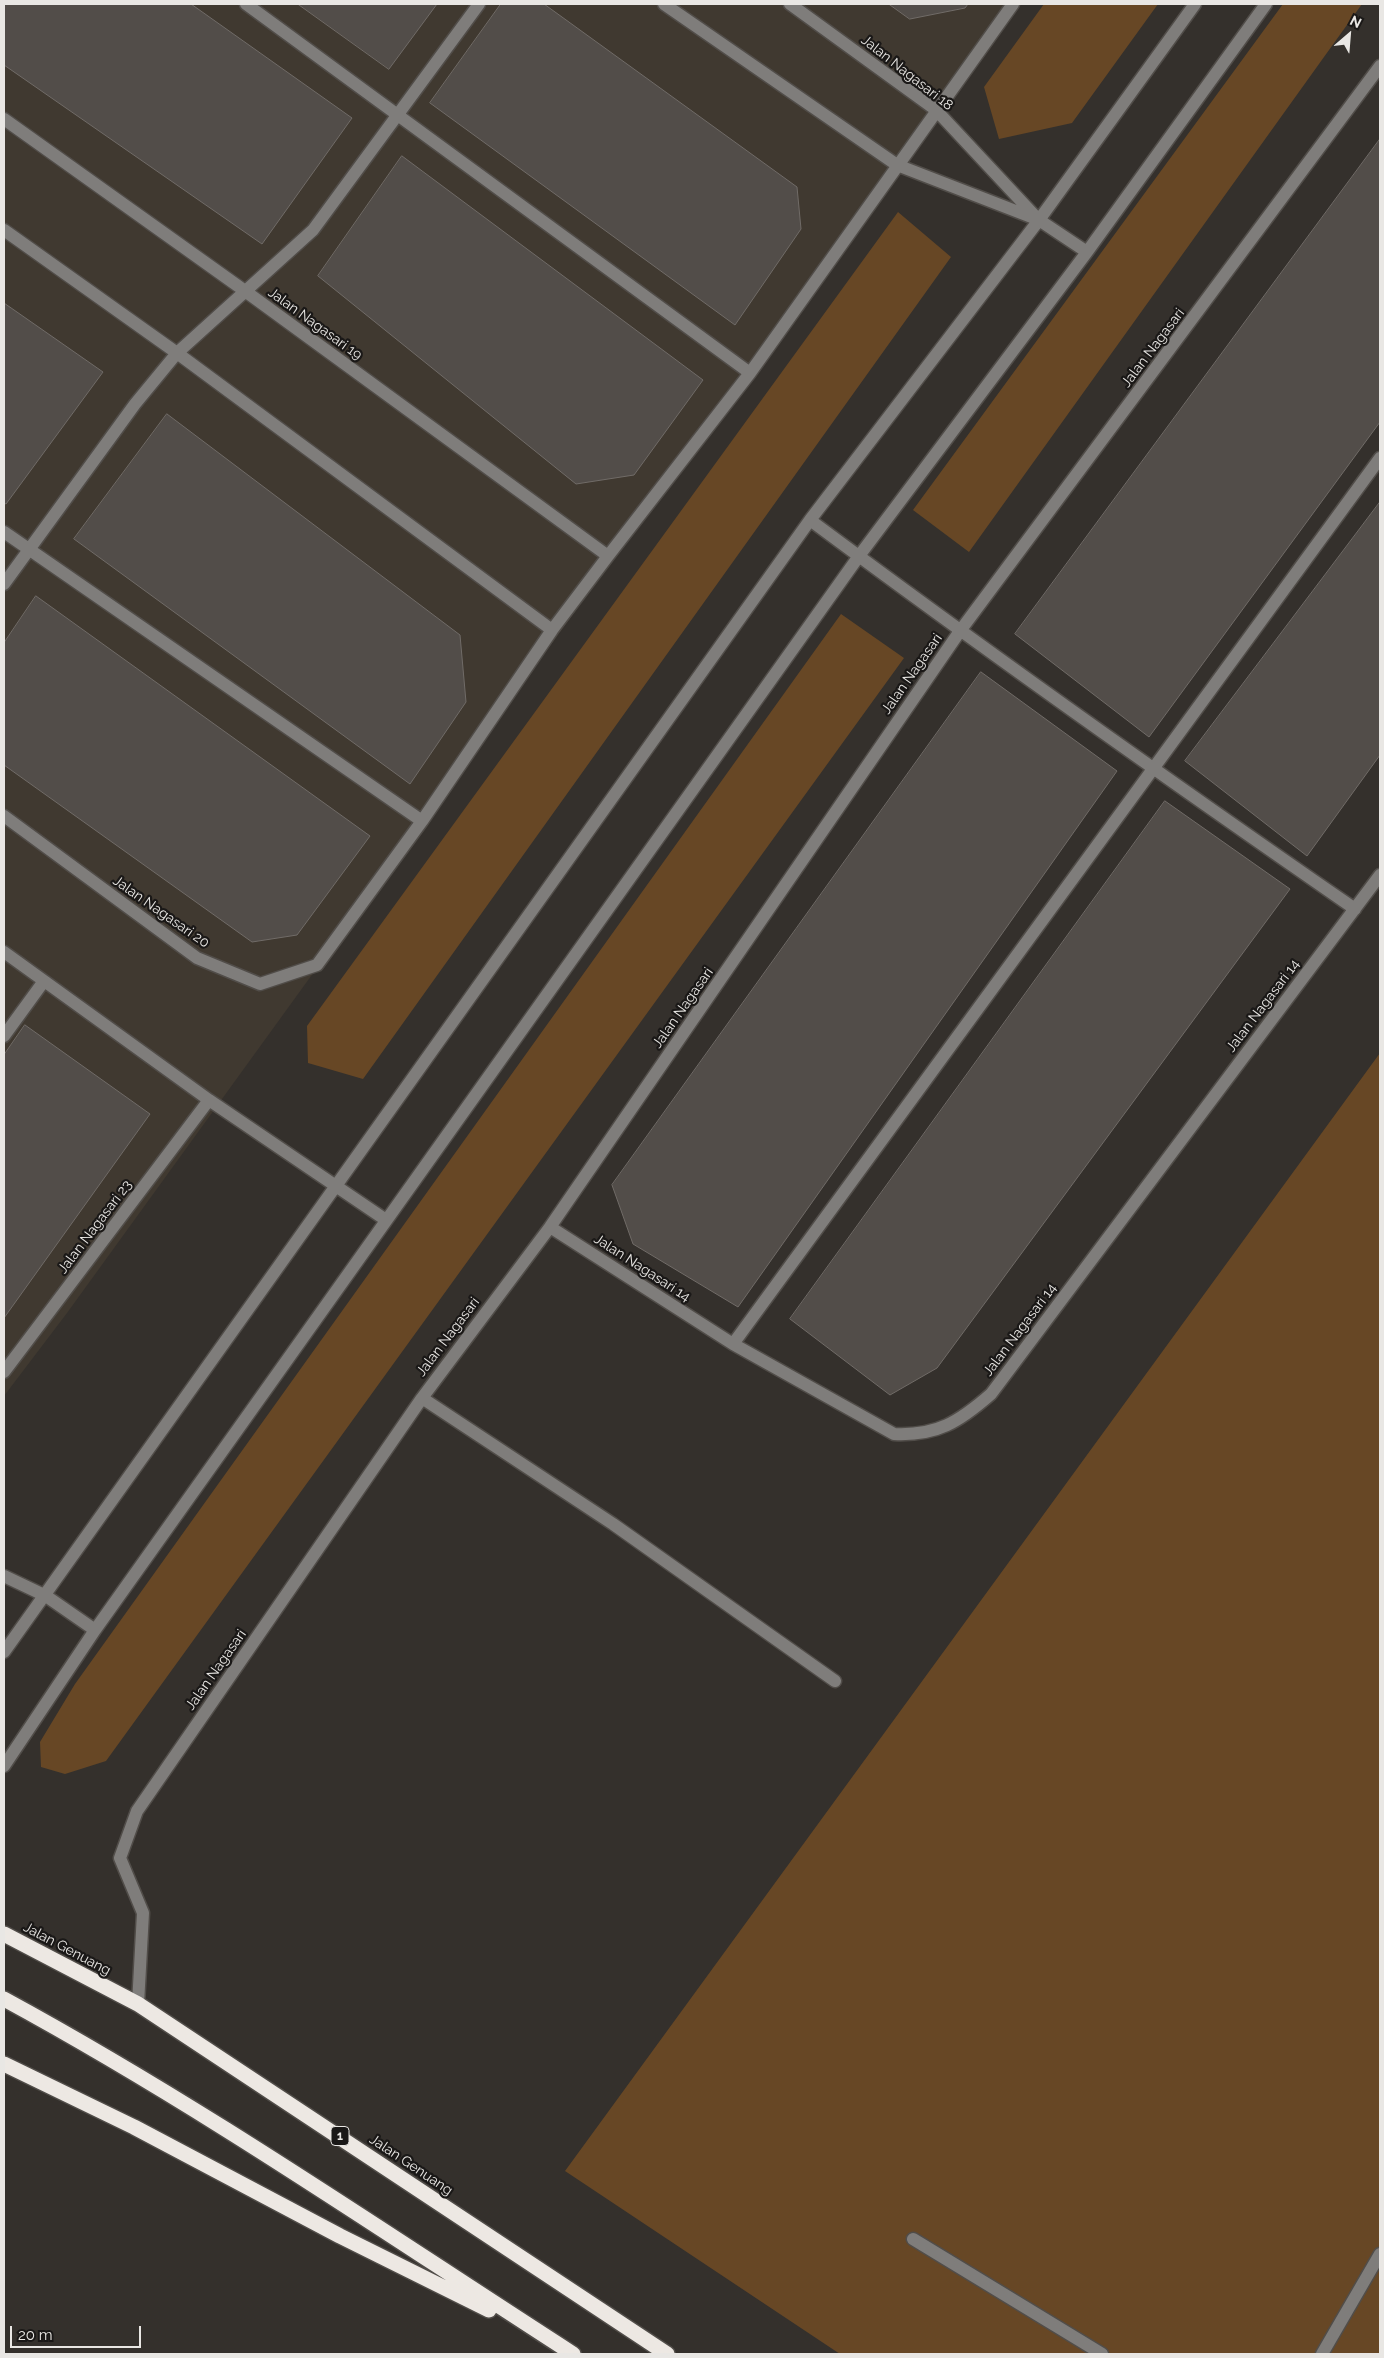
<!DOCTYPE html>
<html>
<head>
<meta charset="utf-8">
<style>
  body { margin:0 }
  #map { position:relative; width:1384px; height:2358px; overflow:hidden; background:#34302c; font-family:Raleway,sans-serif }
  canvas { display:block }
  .frame { position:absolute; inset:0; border:5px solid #e9e7e4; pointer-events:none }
  .north { position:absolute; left:1324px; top:10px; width:50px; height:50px; -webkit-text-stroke:4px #1a1817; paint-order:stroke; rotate:27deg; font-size:14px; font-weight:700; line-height:20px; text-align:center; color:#e9e7e4 }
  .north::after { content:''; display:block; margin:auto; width:18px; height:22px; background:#e9e7e4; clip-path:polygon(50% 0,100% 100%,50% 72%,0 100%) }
  .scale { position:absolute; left:10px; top:2326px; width:131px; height:22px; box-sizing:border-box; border:2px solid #e9e7e4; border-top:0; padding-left:6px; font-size:15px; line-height:18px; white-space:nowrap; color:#e9e7e4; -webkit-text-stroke:4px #1a1817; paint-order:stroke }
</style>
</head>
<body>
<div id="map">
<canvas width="1384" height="2358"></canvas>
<div class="frame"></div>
<div class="north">N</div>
<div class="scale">20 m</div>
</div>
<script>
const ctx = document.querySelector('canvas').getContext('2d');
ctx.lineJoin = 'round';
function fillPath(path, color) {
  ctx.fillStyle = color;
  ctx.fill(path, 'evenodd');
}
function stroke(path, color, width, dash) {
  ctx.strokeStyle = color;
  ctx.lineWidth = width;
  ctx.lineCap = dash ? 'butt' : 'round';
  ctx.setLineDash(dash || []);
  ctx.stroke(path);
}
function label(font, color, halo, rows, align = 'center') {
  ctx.font = font + ' Raleway,sans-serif';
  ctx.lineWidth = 4.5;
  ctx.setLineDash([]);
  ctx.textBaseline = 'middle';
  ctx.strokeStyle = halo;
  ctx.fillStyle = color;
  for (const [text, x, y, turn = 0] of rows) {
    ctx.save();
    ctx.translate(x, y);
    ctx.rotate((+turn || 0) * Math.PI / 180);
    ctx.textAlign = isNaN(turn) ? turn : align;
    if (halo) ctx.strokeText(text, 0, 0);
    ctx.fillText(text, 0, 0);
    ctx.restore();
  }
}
fillPath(new Path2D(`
  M4,4H1015L67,1313L4,1396Z`), '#403930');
fillPath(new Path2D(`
  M1044,4H1158L1072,123L999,139L984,87Z
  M1283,4H1362L969,552L913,510Z
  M898,212L951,257L363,1079L308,1063L307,1026Z
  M841,614L904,658L106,1761L65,1774L41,1767L40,1742L75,1684Z
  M1380,1053V2354H840L565,2171Z`), '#674725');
const building = new Path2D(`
  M4,4H191L352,118L262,244L4,65Z
  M298,4H437L389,69Z
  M501,4H544L797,187L801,229L735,325L430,103Z
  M889,4H968L965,8L910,19Z
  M1380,139V422L1149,737L1015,634Z
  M402,156L703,380L634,475L576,484L318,276Z
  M4,303L103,372L6,504L4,503Z
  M167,414L460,635L466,702L410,784L74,539Z
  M1380,502V755L1307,856L1185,761Z
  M36,596L370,836L297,935L252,942L4,765V643Z
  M981,672L1117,771L738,1307L633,1244L612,1185Z
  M1165,801L1290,889L937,1368L890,1395L790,1319Z
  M25,1025L150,1114L4,1318V1055Z`);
fillPath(building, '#524d49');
stroke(building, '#706b67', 1);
const minor = new Path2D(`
  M246,4L750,373
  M664,4L897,165L1039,220L1087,252
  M790,4L936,110L1035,216
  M4,119L245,291L608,556
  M4,230L177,353L552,630
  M810,520C989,653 1171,782 1355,909
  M4,532L422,821
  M4,584L135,404L177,353L313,230L479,4
  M4,816L197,958L260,984L317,965L422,821L552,630L608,556L750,373L1013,4
  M4,952L209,1100L386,1220
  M4,1036L44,981
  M550,1227L733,1344L894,1434C937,1436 959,1422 991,1394L1380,875
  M733,1344L1380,458
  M4,1372L209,1100
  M422,1398L613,1524L835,1681
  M4,1576L46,1596L95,1630
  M4,1652L810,520L1039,220L1195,4
  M4,1766L95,1630L859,556L1087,252L1266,4
  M138,2004L143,1913L120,1858L137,1811L422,1398L550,1227L960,631L1380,66
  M913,2239L1102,2354
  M1322,2354L1380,2254`);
const highway = new Path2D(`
  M4,1934L138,2004L667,2354
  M4,1999C201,2106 385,2233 573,2354
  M4,2064L134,2127L340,2236L489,2310`);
stroke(minor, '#514d49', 15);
stroke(highway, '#514d49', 18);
stroke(minor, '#7f7d7b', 12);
stroke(highway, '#ede8e3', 15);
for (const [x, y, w] of [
  [340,2136,18]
]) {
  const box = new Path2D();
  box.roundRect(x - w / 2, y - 9.5, w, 19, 4);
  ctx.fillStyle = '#1a1817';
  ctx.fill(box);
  stroke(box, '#e9e7e4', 1);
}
label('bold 12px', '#e9e7e4', null, [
  ["1",340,2136]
]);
label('14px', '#e9e7e4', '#1a1817', [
  ["Jalan Nagasari 18",907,73,38],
  ["Jalan Nagasari 19",315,324,36],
  ["Jalan Nagasari",1153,348,-53],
  ["Jalan Nagasari",912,674,-55],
  ["Jalan Nagasari 20",161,912,35],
  ["Jalan Nagasari 14",1263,1006,-53],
  ["Jalan Nagasari",683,1008,-55],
  ["Jalan Nagasari 23",95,1227,-53],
  ["Jalan Nagasari 14",642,1268,33],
  ["Jalan Nagasari 14",1020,1330,-53],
  ["Jalan Nagasari",448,1337,-53],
  ["Jalan Nagasari",216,1670,-55],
  ["Jalan Genuang",67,1949,28],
  ["Jalan Genuang",411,2165,34]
]);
</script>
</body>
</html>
